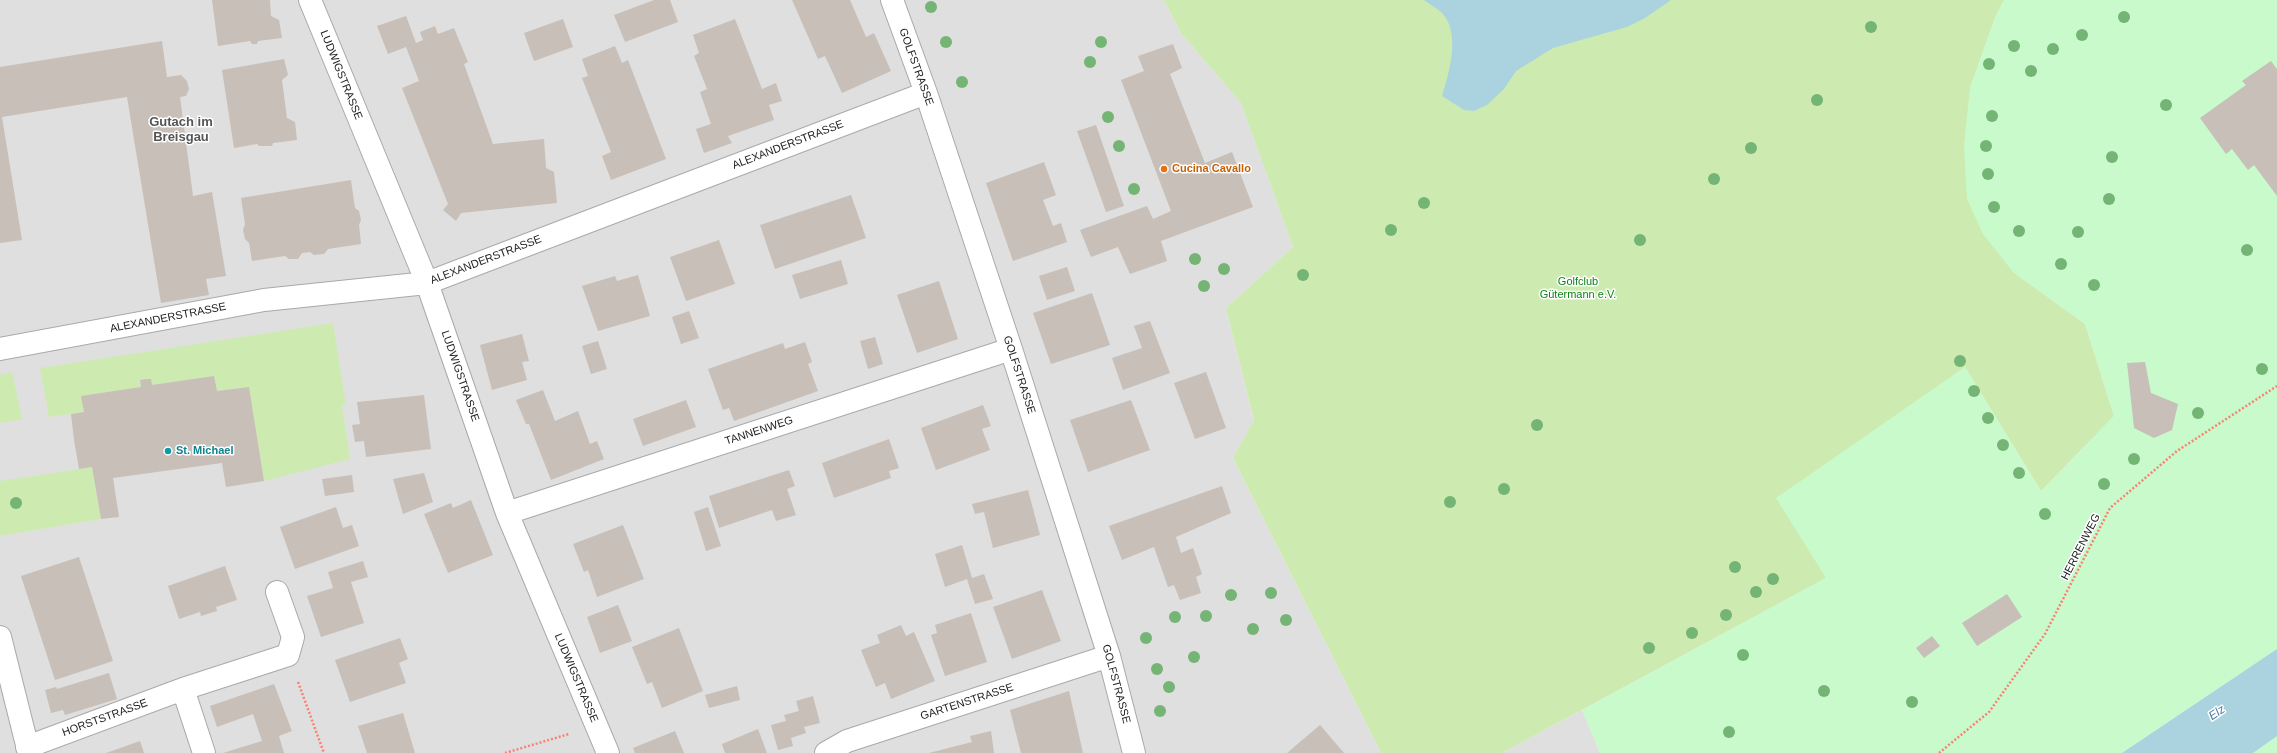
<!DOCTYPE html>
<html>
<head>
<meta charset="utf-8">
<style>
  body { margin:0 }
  canvas { display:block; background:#f2efe9 }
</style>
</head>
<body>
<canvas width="2277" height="753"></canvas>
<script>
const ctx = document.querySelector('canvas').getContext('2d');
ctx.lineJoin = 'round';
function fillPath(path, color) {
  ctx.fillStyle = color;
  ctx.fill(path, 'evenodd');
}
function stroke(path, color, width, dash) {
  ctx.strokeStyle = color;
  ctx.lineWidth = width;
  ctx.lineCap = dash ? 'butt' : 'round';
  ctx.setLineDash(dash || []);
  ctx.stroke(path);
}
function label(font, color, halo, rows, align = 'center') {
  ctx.font = font + ' Helvetica,sans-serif';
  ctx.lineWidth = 3;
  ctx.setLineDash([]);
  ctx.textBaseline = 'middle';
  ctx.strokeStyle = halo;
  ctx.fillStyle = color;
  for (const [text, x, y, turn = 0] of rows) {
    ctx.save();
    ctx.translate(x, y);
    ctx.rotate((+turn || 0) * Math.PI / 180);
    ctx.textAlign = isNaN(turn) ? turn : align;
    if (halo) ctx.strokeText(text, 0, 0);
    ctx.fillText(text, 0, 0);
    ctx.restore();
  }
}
fillPath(new Path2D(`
  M0,0H1164L1181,33L1241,103L1293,247L1226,308L1254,421L1233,458L1381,753H0Z
  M1582,710L1600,753H1502Z`), '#e0dfdf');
fillPath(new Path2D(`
  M1164,0H2004L1995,18L1970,88L2013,272L2085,324L2114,416L2041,491L1965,367L1939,386L1826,578L1502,753H1381L1233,458L1254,420L1226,308L1293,247L1241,103L1181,33Z
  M333,323L346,405L342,406L350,459L264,481L249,387L217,391L214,376L152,385L151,379L140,380L141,387L82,396L84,412L49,417L40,368Z
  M12,372L22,419L0,423V375Z
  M92,467L101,519L0,536V481Z`), '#cdebb0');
fillPath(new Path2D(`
  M2004,0H2277V649L2122,753H1600L1582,710L1826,578L1776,498L1965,367L2041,491L2114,416L2085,324L2013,272L1983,234L1967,199L1964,146L1970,88L1995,18Z
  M2277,734V753H2250Z`), '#c8facc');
fillPath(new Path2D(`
  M1424,0H1671L1645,18L1627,27L1553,48L1516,71L1504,89L1487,105L1474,111L1464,110L1442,96C1449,73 1461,33 1442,13C1437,8 1429,4 1424,0Z
  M2277,649V736L2253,753H2122Z`), '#aad3df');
fillPath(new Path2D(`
  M212,0H270L271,16L279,20L282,38L258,41L257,44H252L250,41L218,46Z
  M654,0H670L678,22L625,42L614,15Z
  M792,0H850L866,37L874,33L891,71L842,93L825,56L818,59Z
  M406,16L416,43L423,40L420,32L435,26L438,34L454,28L468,62L464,64L493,144L544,139L546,168L554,172L557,203L461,213L456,221L443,210L448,204L402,88L419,81L406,47L388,54L377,26Z
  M563,19L573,47L534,61L524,33Z
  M735,19L762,89L776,83L782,101L769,105L774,120L728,136L732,143L704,153L696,129L711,124L700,92L707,89L694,56L699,53L693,35Z
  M162,41L167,77L181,75L187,81L189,89L186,96L180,97L193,196L212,192L226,276L206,279L209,295L161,303L127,97L2,117L22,240L0,243V67Z
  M1173,44L1182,68L1170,74L1205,163L1232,152L1253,207L1161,241L1167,261L1130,274L1118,247L1091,257L1080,230L1147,206L1153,219L1171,211L1121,80L1144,71L1138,56Z
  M615,46L622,63L628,60L666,159L611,180L602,156L611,152L582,78L588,76L582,59Z
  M284,59L288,75L282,80L287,118L295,122L297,140L273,143L272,146H259L257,144L234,148L222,70Z
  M2271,61L2277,69V196L2254,165L2248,170L2232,149L2226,154L2200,118L2246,85L2242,81Z
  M1096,125L1124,206L1106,212L1077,131Z
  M1044,162L1056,195L1043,200L1053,226L1061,223L1067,242L1013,261L986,183Z
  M351,180L355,208L359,211L361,220L359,225L361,244L328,249L324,254L314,255L310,252L302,253L298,259H289L285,256L252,261L249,243L245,239L243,230L245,224L241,198Z
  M851,195L866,238L775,269L760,225Z
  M719,240L735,284L686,301L670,257Z
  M841,260L848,284L800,299L792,275Z
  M1067,267L1075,291L1047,300L1039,276Z
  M638,275L650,316L598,331L582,286L615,276L617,281Z
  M939,281L958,339L917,353L897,295Z
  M1092,293L1110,345L1051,364L1033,313Z
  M689,311L699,338L681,344L672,317Z
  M1150,321L1170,373L1123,390L1112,358L1142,348L1134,326Z
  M522,334L529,361L522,362L527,380L492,390L480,345Z
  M875,337L883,364L868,369L860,341Z
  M598,341L607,369L591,374L582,346Z
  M805,342L812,362L808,364L818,391L734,421L729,408L723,410L708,369L783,343L785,349Z
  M2145,362L2151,393L2178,404L2172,430L2154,438L2134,428L2127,363Z
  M1206,372L1226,428L1195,439L1174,383Z
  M214,376L217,391L249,387L264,481L226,487L222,463L113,478L119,517L101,519L92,467L79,469L74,440L71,414L84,412L81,396L141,387L140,380L146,379H151L152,385Z
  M543,390L555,421L578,411L590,444L597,441L604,459L551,480L529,424H526L516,400Z
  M424,395L431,449L366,457L364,441L355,442L352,425L360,424L357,402Z
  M686,400L696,427L643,446L633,419Z
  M1131,400L1150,450L1088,472L1070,420Z
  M983,405L991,426L982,429L990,450L936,470L921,428Z
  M889,439L899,468L889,471L891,478L834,498L822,463Z
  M789,470L795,486L787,489L796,515L776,521L772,510L719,528L709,496Z
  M424,473L433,502L403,514L393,479Z
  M352,475L354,492L325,496L322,479Z
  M1222,486L1231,513L1176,537L1181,553L1193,548L1202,574L1196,577L1201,593L1180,600L1174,585L1168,587L1154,547L1122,560L1109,526Z
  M1028,490L1040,535L993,548L984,512L975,514L972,504Z
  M471,500L493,555L448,573L424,514L451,503L453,508Z
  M336,507L343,528L352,525L359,546L295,569L280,527Z
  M708,507L721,546L706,551L694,512Z
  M623,525L644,579L597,597L588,570L584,572L573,544Z
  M962,545L972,578L984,574L993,599L975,604L967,579L945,587L935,554Z
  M79,557L113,661L55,680L21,576Z
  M363,561L368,577L351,582L364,623L321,637L307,596L333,588L328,572Z
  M225,566L237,600L216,607L217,611L201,616L200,612L179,619L168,586Z
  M1042,590L1061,641L1012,659L993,607Z
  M2007,594L2022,617L1977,646L1962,623Z
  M618,605L632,641L600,653L587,617Z
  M971,613L987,662L945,676L931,635L937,633L935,625Z
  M901,625L906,636L914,632L935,681L891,699L885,683L876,687L861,650L880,643L877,635Z
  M679,628L703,691L662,708L652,682L647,684L632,647Z
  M1932,636L1940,646L1924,658L1916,648Z
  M400,638L408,659L399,663L406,683L350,702L335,660Z
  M109,673L117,699L65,715L63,710L51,713L45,690L56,687L57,689Z
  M274,684L292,731L279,736L284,753H223L262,741L253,714L217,727L210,706Z
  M737,686L740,700L709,708L705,695Z
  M1069,691L1083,753H1021L1010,710Z
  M813,696L820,723L804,727L806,733L791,738L793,746L778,750L771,725L786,721L784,715L799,711L796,701Z
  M403,713L415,753H367L358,726Z
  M1320,725L1344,753H1287Z
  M758,729L767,753H725L722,744Z
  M675,731L684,753H635L633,748Z
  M991,731L994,753H929L972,742L970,736Z
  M140,741L144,753H106Z`), '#c7bfb8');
const minor = new Path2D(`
  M310,0L427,283L507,513L608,753
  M892,0L926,93L1011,349L1109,656L1134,753
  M0,349L264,300L427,283L926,93
  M507,513L1011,349
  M0,637L29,753
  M183,689L204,753
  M27,747L183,689L288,655L293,637L277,592
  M826,753L847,741L1109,656`);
stroke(minor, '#a9a9a9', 24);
stroke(new Path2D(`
  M298,682L324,753
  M505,753L569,734
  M1939,753L1989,712L2045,634L2110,508L2177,451L2277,386`), '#fa8072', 2.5, [2, 2]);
stroke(minor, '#fff', 22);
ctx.fillStyle = '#74b475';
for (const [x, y] of [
  [931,7],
  [2124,17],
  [1871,27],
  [2082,35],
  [946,42],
  [1101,42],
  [2014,46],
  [2053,49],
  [1090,62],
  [1989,64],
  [2031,71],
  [962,82],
  [1817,100],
  [2166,105],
  [1992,116],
  [1108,117],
  [1119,146],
  [1986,146],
  [1751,148],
  [2112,157],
  [1988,174],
  [1714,179],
  [1134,189],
  [2109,199],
  [1424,203],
  [1994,207],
  [1391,230],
  [2019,231],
  [2078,232],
  [1640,240],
  [2247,250],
  [1195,259],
  [2061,264],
  [1224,269],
  [1303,275],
  [2094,285],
  [1204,286],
  [1960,361],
  [2262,369],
  [1974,391],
  [2198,413],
  [1988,418],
  [1537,425],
  [2003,445],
  [2134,459],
  [2019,473],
  [2104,484],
  [1504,489],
  [1450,502],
  [16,503],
  [2045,514],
  [1735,567],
  [1773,579],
  [1756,592],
  [1271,593],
  [1231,595],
  [1726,615],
  [1206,616],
  [1175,617],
  [1286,620],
  [1253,629],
  [1692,633],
  [1146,638],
  [1649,648],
  [1743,655],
  [1194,657],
  [1157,669],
  [1169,687],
  [1824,691],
  [1912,702],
  [1160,711],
  [1729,732]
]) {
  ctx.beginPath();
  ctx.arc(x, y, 6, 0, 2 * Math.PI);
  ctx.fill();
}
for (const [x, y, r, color] of [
  [1164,169,4,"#e8710a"],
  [168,451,4,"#0f9aa8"]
]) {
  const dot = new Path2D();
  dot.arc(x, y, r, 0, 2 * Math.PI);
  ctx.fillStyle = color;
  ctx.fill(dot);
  stroke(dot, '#fff', 1.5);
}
label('11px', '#222', '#fff', [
  ["GOLFSTRASSE",916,67,70],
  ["LUDWIGSTRASSE",341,75,68],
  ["ALEXANDERSTRASSE",788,145,-21],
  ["ALEXANDERSTRASSE",486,260,-21],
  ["ALEXANDERSTRASSE",168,318,-11],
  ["GOLFSTRASSE",1019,375,72],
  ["LUDWIGSTRASSE",460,376,71],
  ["TANNENWEG",759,431,-18],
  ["HERRENWEG",2081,547,-63],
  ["LUDWIGSTRASSE",576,678,67],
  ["GOLFSTRASSE",1116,684,75],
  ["GARTENSTRASSE",967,702,-18],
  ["HORSTSTRASSE",105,718,-20]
]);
label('bold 11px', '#c56008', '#fff', [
  ["Cucina Cavallo",1172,169]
], 'left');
label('11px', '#0c8416', '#fff', [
  ["Golfclub",1578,282],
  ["Gütermann e.V.",1578,295]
]);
label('bold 11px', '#0d838f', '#fff', [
  ["St. Michael",176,451]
], 'left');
label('italic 12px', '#4a7aab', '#fff', [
  ["Elz",2217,713,-34]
]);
label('bold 13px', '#555', '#fff', [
  ["Gutach im",181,122],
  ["Breisgau",181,137]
]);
</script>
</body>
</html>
